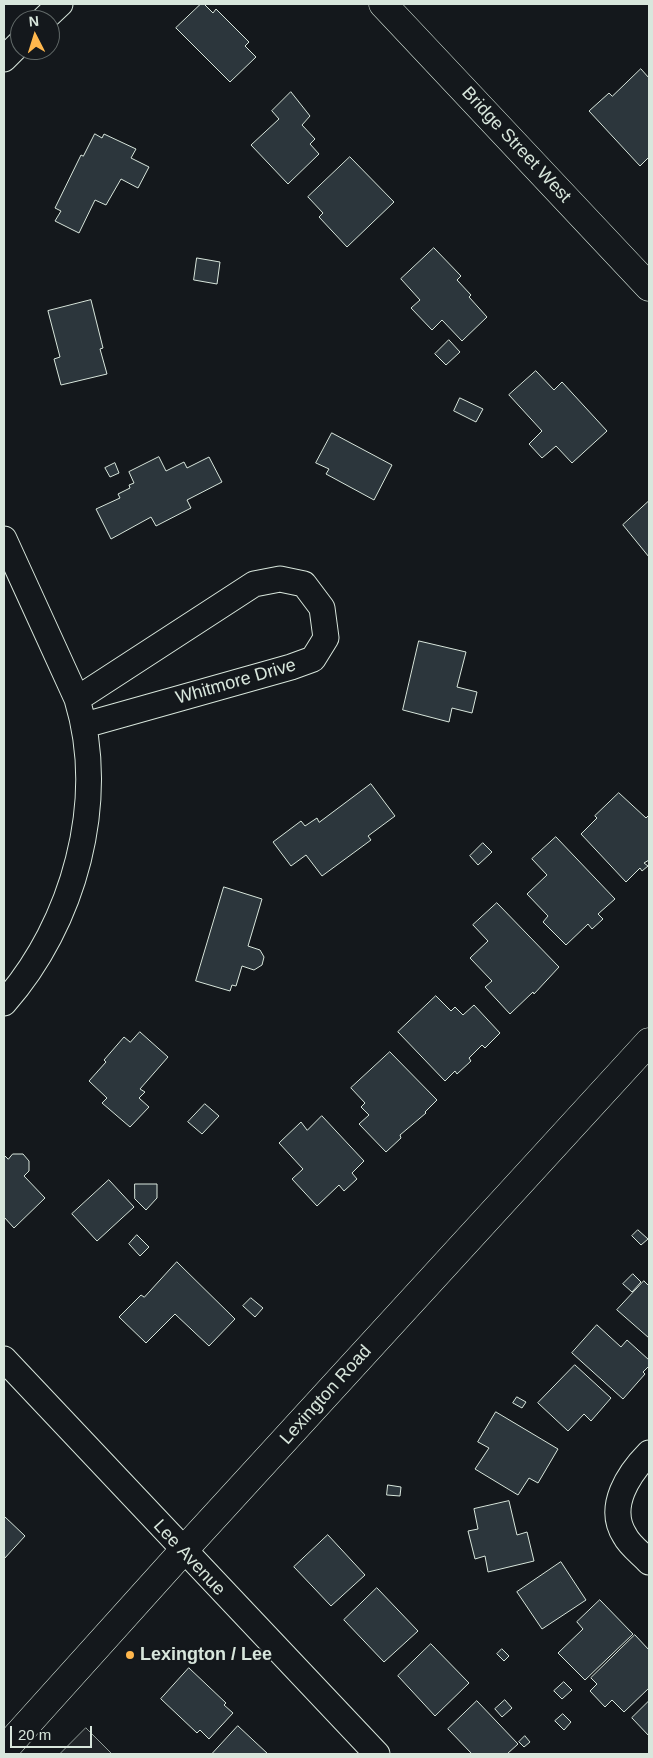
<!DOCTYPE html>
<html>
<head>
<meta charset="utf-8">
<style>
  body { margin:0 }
  #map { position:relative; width:653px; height:1758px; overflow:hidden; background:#14181c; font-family:Arial,sans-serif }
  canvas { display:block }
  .frame { position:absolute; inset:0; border:5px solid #d8e6dc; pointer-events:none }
  .north { position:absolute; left:10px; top:10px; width:50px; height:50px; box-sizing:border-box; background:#14181c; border:1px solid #626a69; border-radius:50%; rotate:355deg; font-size:14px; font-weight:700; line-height:20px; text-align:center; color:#d8e6dc }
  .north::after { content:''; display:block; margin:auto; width:18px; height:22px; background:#ffb74d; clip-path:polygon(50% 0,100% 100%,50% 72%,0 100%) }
  .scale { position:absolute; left:10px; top:1726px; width:82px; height:22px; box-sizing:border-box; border:2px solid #d8e6dc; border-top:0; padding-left:6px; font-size:15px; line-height:18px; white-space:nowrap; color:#d8e6dc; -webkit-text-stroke:4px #14181c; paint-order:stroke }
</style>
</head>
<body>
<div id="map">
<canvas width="653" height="1758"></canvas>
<div class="frame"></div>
<div class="north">N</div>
<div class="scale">20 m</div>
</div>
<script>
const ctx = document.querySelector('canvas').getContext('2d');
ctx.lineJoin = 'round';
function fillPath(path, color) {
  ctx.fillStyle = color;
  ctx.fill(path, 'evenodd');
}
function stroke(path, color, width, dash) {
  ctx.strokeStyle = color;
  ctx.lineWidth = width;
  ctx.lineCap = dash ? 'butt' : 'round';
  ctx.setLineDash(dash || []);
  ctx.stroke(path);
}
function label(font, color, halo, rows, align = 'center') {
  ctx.font = font + ' Arial,sans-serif';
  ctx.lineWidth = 4;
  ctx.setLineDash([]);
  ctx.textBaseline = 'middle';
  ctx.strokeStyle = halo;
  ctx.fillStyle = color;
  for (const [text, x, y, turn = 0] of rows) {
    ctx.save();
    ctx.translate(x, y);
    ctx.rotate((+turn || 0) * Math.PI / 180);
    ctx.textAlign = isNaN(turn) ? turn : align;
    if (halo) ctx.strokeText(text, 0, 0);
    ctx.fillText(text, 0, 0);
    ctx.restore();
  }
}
const green = new Path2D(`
  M86,1728L112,1754H60Z`);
fillPath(green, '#202428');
stroke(green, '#939e99', 1);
const building = new Path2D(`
  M201,4H204L213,13L216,9L249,42L245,46L256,57L230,82L176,28Z
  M641,69L649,78V157L640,166L589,111L609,93L612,96Z
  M291,92L310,116L302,125L315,139L310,144L319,154L288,184L251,145L279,119L272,111Z
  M95,134L102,138L104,134L136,149L131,158L149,167L138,188L121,179L106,205L95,200L79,233L55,221L61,211L55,208L81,155L83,156Z
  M350,157L394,202L347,247L319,217L323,213L308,197Z
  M434,248L461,276L457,280L471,295L469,297L487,317L462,341L442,320L432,330L411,308L420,300L401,279Z
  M197,258L220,262L217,284L194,280Z
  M91,300L103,348L100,349L107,374L61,385L54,359L60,357L48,311Z
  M449,340L460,352L446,365L435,354Z
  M536,371L554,390L562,382L607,431L572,463L556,446L542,458L529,444L542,431L509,395Z
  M460,398L483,409L476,422L454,411Z
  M332,433L392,465L374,500L326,474L329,469L316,463Z
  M159,457L166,471L184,462L187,468L209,457L222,482L187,500L191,508L156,526L151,517L111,539L96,509L120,498L118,494L130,488L129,485L134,483L129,472Z
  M115,463L119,473L110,477L105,468Z
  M649,501V557L623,525Z
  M419,641L466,652L457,687L477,692L472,713L452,708L449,722L403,710Z
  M371,784L395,816L368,836L371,840L322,876L306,855L291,866L273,842L301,821L305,826L317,818L319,822Z
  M619,793L646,818L649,815V860L644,863L648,866L642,871L640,868L626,882L581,834L597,818L595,816Z
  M556,837L615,899L598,914L603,919L592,929L588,924L566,945L543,922L548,916L527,894L547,875L532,859Z
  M483,843L492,852L478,865L470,856Z
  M224,887L262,899L248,946L260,950L264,957L262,965L254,970L242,966L236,986L232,985L230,991L196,981Z
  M497,903L559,967L534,994L533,992L510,1014L485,987L492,981L470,958L488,941L473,925Z
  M436,996L451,1011L455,1007L463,1015L474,1005L500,1033L485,1048L482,1045L469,1058L471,1061L457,1074L455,1071L445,1081L398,1032Z
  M140,1032L168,1057L140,1089L145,1092L139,1098L149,1107L130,1127L102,1103L107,1098L89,1081L106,1062L104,1060L124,1037L130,1042Z
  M390,1052L437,1100L425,1112L426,1113L400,1135L401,1138L386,1152L359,1124L369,1115L361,1107L365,1103L351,1088Z
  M205,1104L219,1116L202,1134L188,1122Z
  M322,1116L364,1161L352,1173L357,1179L344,1191L339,1185L317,1206L292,1179L303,1169L279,1143L301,1122L307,1130Z
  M13,1154H23L29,1161V1171L24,1176L45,1198L14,1228L4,1217V1158L5,1156L8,1159Z
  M109,1180L134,1207L97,1241L72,1214Z
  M135,1184H157V1198L146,1210L135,1199Z
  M638,1230L648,1239L641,1245L632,1236Z
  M137,1235L149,1247L140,1256L129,1244Z
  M177,1262L235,1319L209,1346L175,1314L146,1343L119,1317L141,1295L144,1297Z
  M633,1274L641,1282L632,1292L623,1284Z
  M644,1281L649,1286V1338L617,1310Z
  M251,1298L263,1308L255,1317L243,1306Z
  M597,1325L621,1347L627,1340L649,1360V1366L643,1372L645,1374L623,1399L572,1353Z
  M575,1365L611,1398L591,1421L584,1414L568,1431L538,1403Z
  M517,1397L526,1402L522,1408L513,1403Z
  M496,1412L558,1449L538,1483L529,1478L518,1495L475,1469L489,1448L478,1442Z
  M388,1485L401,1487L400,1496L387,1495Z
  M509,1501L517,1535L527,1532L534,1561L488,1572L485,1556L475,1559L468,1531L478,1529L474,1509Z
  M4,1516L25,1536L4,1559Z
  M328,1535L365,1575L331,1606L294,1567Z
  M561,1562L586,1600L542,1629L517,1592Z
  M377,1588L418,1631L384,1662L344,1620Z
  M600,1600L633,1634L585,1680L558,1653L583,1629L577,1622Z
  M635,1635L649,1650V1688L624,1712L612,1700L605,1707L590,1691L597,1684L591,1678Z
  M431,1644L469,1683L435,1716L398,1676Z
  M502,1649L509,1656L504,1661L497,1654Z
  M189,1668L226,1703L224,1705L233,1713L209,1739L200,1730L197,1733L161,1699Z
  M564,1682L572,1690L562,1699L554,1691Z
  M505,1700L512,1708L502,1717L495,1709Z
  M477,1701L518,1744L507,1754H472L448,1729Z
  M649,1701V1736L632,1718Z
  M563,1714L571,1722L564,1730L555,1721Z
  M238,1726L268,1754H212Z
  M525,1736L530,1742L524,1747L519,1742Z`);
fillPath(building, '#2c363c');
stroke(building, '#d8e6dc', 1);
const street = new Path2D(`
  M43,20L60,4
  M4,59L20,43
  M4,539L77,699C108,801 74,924 4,1003
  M77,699L254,584L280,579L304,584L322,608L326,638L313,659L291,667L85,725
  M4,1359L377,1754
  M649,1453C629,1473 606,1507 625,1536C630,1546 642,1554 649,1562`);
const secondary = new Path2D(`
  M383,4L649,287
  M4,1750L183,1551L649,1042`);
stroke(street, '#d8e6dc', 27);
stroke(secondary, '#d8e6dc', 29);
stroke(street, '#14181c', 25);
stroke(secondary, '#14181c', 28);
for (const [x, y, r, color] of [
  [130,1655,5,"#ffb74d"]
]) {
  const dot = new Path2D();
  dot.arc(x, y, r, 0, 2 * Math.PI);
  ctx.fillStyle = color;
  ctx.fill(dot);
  stroke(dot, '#14181c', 2);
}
label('18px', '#d8e6dc', '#14181c', [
  ["Bridge Street West",516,145,47],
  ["Whitmore Drive",236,682,-16],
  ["Lexington Road",326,1395,-48],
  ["Lee Avenue",189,1558,47]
]);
label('bold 18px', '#d8e6dc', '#14181c', [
  ["Lexington / Lee",140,1655]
], 'left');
</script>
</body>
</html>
